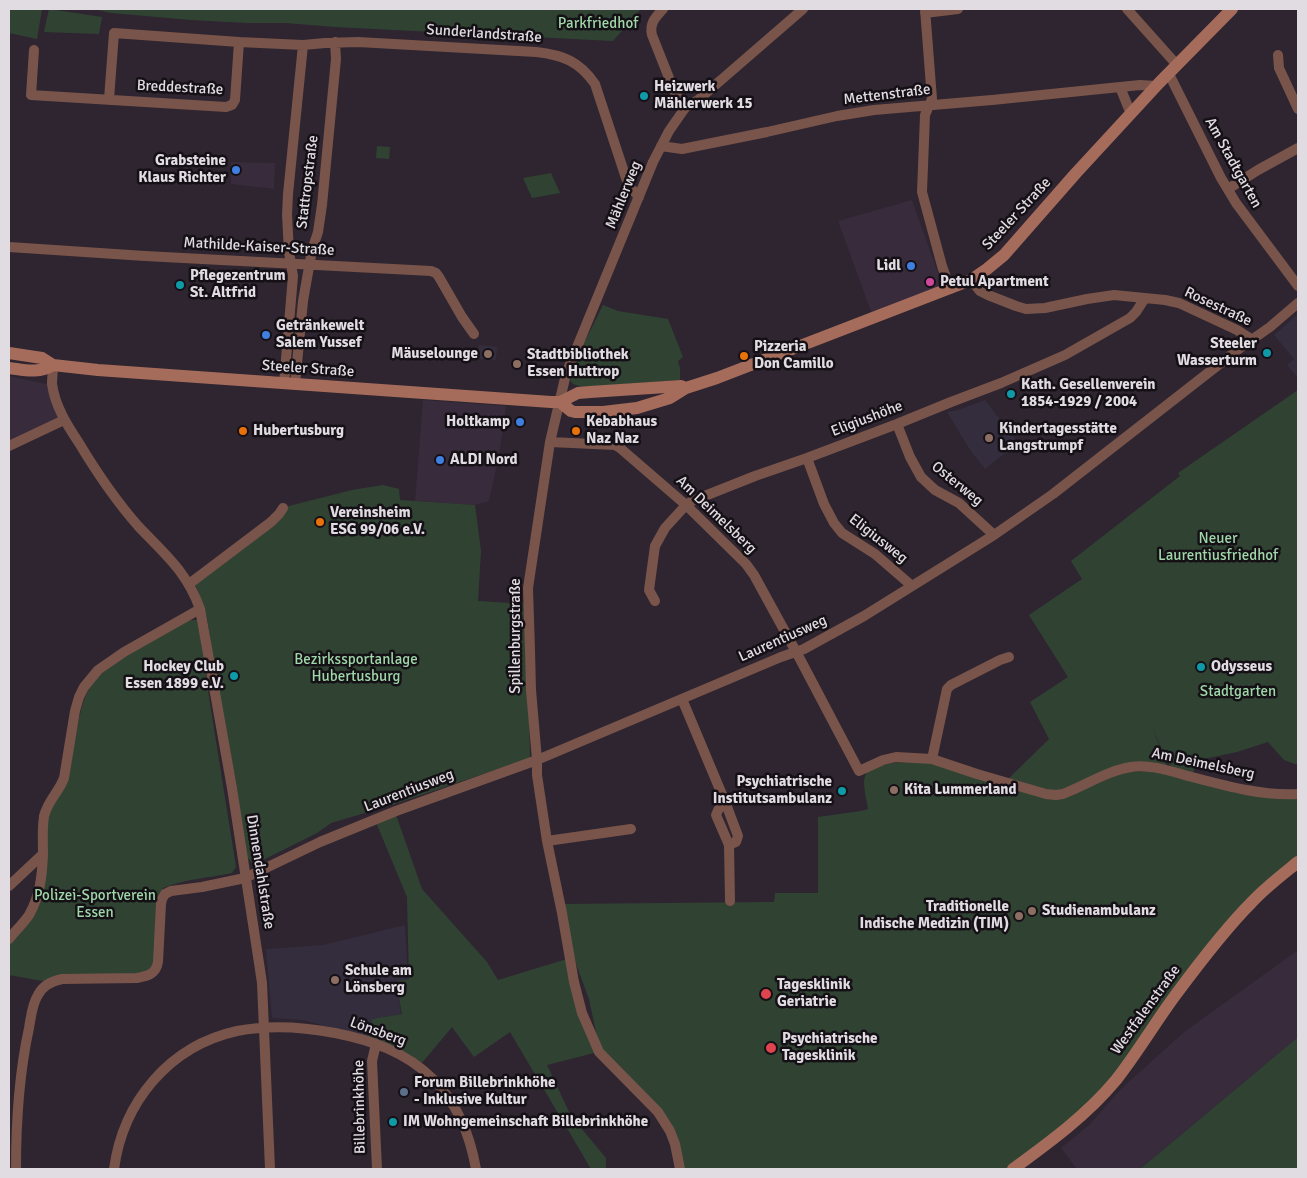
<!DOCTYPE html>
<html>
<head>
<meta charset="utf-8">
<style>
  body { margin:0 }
  #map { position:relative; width:1307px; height:1178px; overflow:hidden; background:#2e2530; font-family:Signika,sans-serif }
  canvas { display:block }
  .frame { position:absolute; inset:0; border:10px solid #e1dbe2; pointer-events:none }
</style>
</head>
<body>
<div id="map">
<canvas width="1307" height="1178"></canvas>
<div class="frame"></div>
</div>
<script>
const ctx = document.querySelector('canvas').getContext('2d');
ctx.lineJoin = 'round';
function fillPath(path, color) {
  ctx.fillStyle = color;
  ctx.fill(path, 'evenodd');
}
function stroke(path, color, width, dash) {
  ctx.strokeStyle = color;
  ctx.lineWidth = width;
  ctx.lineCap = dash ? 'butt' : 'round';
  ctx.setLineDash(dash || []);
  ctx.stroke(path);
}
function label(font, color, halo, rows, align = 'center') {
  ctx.font = font + ' Signika,sans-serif';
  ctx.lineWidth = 5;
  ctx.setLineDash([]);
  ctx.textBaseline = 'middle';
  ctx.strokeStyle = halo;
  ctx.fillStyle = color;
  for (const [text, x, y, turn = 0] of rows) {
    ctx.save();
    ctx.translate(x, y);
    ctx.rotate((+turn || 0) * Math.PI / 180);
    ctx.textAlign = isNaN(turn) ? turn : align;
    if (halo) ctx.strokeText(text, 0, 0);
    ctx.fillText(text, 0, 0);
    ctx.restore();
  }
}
fillPath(new Path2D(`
  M231,162L275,163L274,189L231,184Z
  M912,200L943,287L872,314L838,221Z
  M9,376L51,385L63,419L9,444Z
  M423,400L506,406L499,456L489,501L475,505L415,501Z
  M1298,950V1037L1140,1169H1077L1061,1148L1090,1124L1121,1089L1184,1032Z`), '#382b3b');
fillPath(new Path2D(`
  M1298,314V378L1287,365L1294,359L1274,335Z
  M479,345L497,347L496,360L478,359Z
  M985,400L1018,443L985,469L970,450L947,412L958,410Z
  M405,925L408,978L397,982L401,1014L372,1019L367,1037L303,1020L272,1018L266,949L323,945Z`), '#332d3d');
fillPath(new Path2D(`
  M9,9H42L37,39L9,33Z
  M49,9L102,17L99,34L44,32Z
  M94,9H641L613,41L335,27L286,23H247L191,20L111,13Z
  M377,146L390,147L389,159L376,158Z
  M551,173L560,193L532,198L523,178Z
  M603,305L618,311L668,319L683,357L678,361L680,368V380L582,387L573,384L570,380V377L583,345Z
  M1298,390V765L1284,760L1268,742L1237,752L1199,760L1191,776L1177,772L1167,762L1152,726L1167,766L1145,763L1063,790H1051L1006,781L1049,739L1030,702L1068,677L1029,615L1082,579L1071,561L1180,476L1178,473Z
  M383,485L399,489L400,500L475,505L481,551L478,601L526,604L530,758L395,804L331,823L317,833L257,863H252L245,855L237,787L219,693L207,619L204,607L195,584L285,507L352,490Z
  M189,620H197L204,657L209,697L236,867L232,873C209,878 185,879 163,888L161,896L157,966L147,975L48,982L9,975V940L37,902L46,817L68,772L80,714L84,700L89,688L101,674L125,656Z
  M913,762L930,763L1045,795L1127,772L1146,771L1298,798V862L1251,902L1115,1080L1012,1169H681L671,1130L600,1051L589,999L576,964L561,904L774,902L775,893H818V817L861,811L868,809C867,801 862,784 865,776C869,763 901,762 913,762Z
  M395,812L422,889L487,962L498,980L567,959L598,1052L547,1065L571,1116L606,1158V1169H591L510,1032L474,1057L452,1027L421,1064L367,1037L372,1019L402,1014L396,981L409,979L407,897L375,820Z
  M1298,1037V1169H1140L1157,1155Z`), '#304333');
stroke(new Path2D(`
  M663,9C656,17 649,23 652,35L675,93L685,108L669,131L653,162L566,374L550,442L528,588L530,650L531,690L537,760V775L547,841L562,913L574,982L582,1013L599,1052L658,1112L670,1131L675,1144L680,1169
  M925,9L932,99L925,115L922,192L942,266L950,289
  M1127,9L1177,65
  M925,13L958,9
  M239,42L303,45L325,43L358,42L536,52C563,55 579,61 595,84L627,181L629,186L639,197
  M34,50L31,95L226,107L232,105L235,100L239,42L114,33L109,99
  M1278,55L1279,68L1298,109
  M1169,74L1221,178L1236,203L1298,286
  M1120,87L1131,114
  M685,108L698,100L803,9
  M661,146L682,149L767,132L837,116L874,110L992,100L1140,85L1156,86
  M1228,189L1258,170L1298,148
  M9,247L145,256L431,271L436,273L439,277L462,317L474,334
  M971,280L980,291L988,295L1016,306L1026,309L1045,308L1087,299L1114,295L1165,300L1179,303L1237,330L1251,339
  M53,365C53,371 52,378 52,384C55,406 67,425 79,443C97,473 116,501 139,527C165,554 187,572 200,609L232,788L259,963L262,983L270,1169
  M284,383L293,276L289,252L287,215L288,194L303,45
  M295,384L303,301L312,250L318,232L322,205L336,59L335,42
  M897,424L910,457L921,477L935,490L959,503L994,535
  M550,442L615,445L620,448L686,505L746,564L754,575L800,659L859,771L883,760L896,757L932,759L977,774L1046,794L1056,795L1063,794L1070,791C1089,783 1110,770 1131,767C1151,764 1173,772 1192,777C1226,786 1262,796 1298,794
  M9,446L64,420
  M807,458L824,504L834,523L842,533L875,554L912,586
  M189,584L271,522L279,514L283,508
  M655,601L649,590L655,546L665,528L686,505L692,501L755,476L807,458L897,424L951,402L1001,383L1065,355L1130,318L1136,312L1145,298
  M682,699L726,804L738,836L736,842L729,845L730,901
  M932,759L947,689L951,685L1000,660L1009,657
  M726,804C720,806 718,809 716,815L729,845
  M547,841L631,829
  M9,886L43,854
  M9,939C15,931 23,924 29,915C40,896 42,876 43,855C43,842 42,829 44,816C48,800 59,792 64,778L75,711L79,697L84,687L98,670L124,652L200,609
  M376,1044L372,1061L377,1169
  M16,1169C16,1122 19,1074 29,1028C31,1017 32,1004 38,995C43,985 52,981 62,979L137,978C148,976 156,974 158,962L161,904L162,899L165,894L171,891L202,887L245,878L320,842L396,811L537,760L781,657L804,649L864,616L994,535L1053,494L1240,348L1270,327L1298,303
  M114,1169C123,1102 169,1046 237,1031C268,1025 303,1027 335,1033C371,1040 406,1052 433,1079C458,1104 470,1135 476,1169`), '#79544a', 10);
stroke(new Path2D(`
  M9,353L42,358L53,365L98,370L551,402H560L578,393L590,392L681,386L686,388
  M9,368C25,370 38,374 53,365
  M560,402L571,411L575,412H603L637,408L670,398L686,388L717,378L971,280L987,269L1004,255L1076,173L1159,83L1232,9
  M1013,1169C1050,1142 1087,1115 1116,1080C1138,1052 1156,1021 1177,993C1200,962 1225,929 1252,902C1266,887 1282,875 1298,862`), '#a66c5b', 12);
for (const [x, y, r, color] of [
  [644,96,5,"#0f9aa8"],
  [236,170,5,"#3f7fe0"],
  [911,266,5,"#3f7fe0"],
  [930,282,5,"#d1479c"],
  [180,285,5,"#0f9aa8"],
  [266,335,5,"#3f7fe0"],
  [1267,353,5,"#0f9aa8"],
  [488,354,5,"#8d6e63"],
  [744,356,5,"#e8710a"],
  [517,364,5,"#8d6e63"],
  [1011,394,5,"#0f9aa8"],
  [520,422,5,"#3f7fe0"],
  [243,431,5,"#e8710a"],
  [576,431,5,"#e8710a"],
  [989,438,5,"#8d6e63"],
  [440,460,5,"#3f7fe0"],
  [320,522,5,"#e8710a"],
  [1201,667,5,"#0f9aa8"],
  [234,676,5,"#0f9aa8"],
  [894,790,5,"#8d6e63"],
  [842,791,5,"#0f9aa8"],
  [1032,911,5,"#8d6e63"],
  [1019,916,5,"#8d6e63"],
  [335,980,5,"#8d6e63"],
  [766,994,6,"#e0444e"],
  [771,1048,6,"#e0444e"],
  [404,1092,5,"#5c6f8a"],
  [393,1122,5,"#0f9aa8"]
]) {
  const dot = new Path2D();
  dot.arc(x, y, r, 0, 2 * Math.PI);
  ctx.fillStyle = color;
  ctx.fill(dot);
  stroke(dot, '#141015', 2);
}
label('15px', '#9fd7a9', '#141015', [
  ["Parkfriedhof",598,24],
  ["Neuer",1218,539],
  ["Laurentiusfriedhof",1218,556],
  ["Bezirkssportanlage",356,660],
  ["Hubertusburg",356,677],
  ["Stadtgarten",1238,692],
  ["Polizei-Sportverein",95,896],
  ["Essen",95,913]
]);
label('15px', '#e1dbe2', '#141015', [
  ["Sunderlandstraße",484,34,4],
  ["Breddestraße",180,88,3],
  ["Mettenstraße",887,95,-7],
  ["Am Stadtgarten",1233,163,61],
  ["Stattropstraße",308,182,-83],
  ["Mählerweg",624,195,-68],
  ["Steeler Straße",1017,214,-47],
  ["Mathilde-Kaiser-Straße",259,247,3],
  ["Rosestraße",1218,307,25],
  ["Steeler Straße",308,369,4],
  ["Eligiushöhe",867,419,-21],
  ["Osterweg",957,484,39],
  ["Am Deimelsberg",716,515,44],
  ["Eligiusweg",878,539,38],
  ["Spillenburgstraße",516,636,-90],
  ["Laurentiusweg",783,639,-24],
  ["Am Deimelsberg",1203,764,12],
  ["Laurentiusweg",409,791,-21],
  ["Dinnendahlstraße",260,872,81],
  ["Westfalenstraße",1146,1010,-54],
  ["Lönsberg",378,1032,20],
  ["Billebrinkhöhe",360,1107,-91]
]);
label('bold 15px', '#e1dbe2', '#141015', [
  ["Heizwerk",654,87],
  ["Mählerwerk 15",654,104],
  ["Grabsteine",226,161,"right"],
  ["Klaus Richter",226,178,"right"],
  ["Lidl",901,266,"right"],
  ["Pflegezentrum",190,276],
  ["St. Altfrid",190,293],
  ["Petul Apartment",940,282],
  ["Getränkewelt",276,326],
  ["Salem Yussef",276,343],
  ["Steeler",1257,344,"right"],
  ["Wasserturm",1257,361,"right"],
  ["Pizzeria",754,347],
  ["Don Camillo",754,364],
  ["Mäuselounge",478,354,"right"],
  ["Stadtbibliothek",527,355],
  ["Essen Huttrop",527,372],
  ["Kath. Gesellenverein",1021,385],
  ["1854-1929 / 2004",1021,402],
  ["Holtkamp",510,422,"right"],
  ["Kebabhaus",586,422],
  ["Naz Naz",586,439],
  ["Kindertagesstätte",999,429],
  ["Langstrumpf",999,446],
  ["Hubertusburg",253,431],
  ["ALDI Nord",450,460],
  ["Vereinsheim",330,513],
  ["ESG 99/06 e.V.",330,530],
  ["Hockey Club",224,667,"right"],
  ["Essen 1899 e.V.",224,684,"right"],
  ["Odysseus",1211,667],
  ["Psychiatrische",832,782,"right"],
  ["Institutsambulanz",832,799,"right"],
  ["Kita Lummerland",904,790],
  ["Traditionelle",1009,907,"right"],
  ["Indische Medizin (TIM)",1009,924,"right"],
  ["Studienambulanz",1042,911],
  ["Schule am",345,971],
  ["Lönsberg",345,988],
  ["Tagesklinik",777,985],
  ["Geriatrie",777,1002],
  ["Psychiatrische",782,1039],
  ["Tagesklinik",782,1056],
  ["Forum Billebrinkhöhe",414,1083],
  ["- Inklusive Kultur",414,1100],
  ["IM Wohngemeinschaft Billebrinkhöhe",403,1122]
], 'left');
</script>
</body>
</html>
